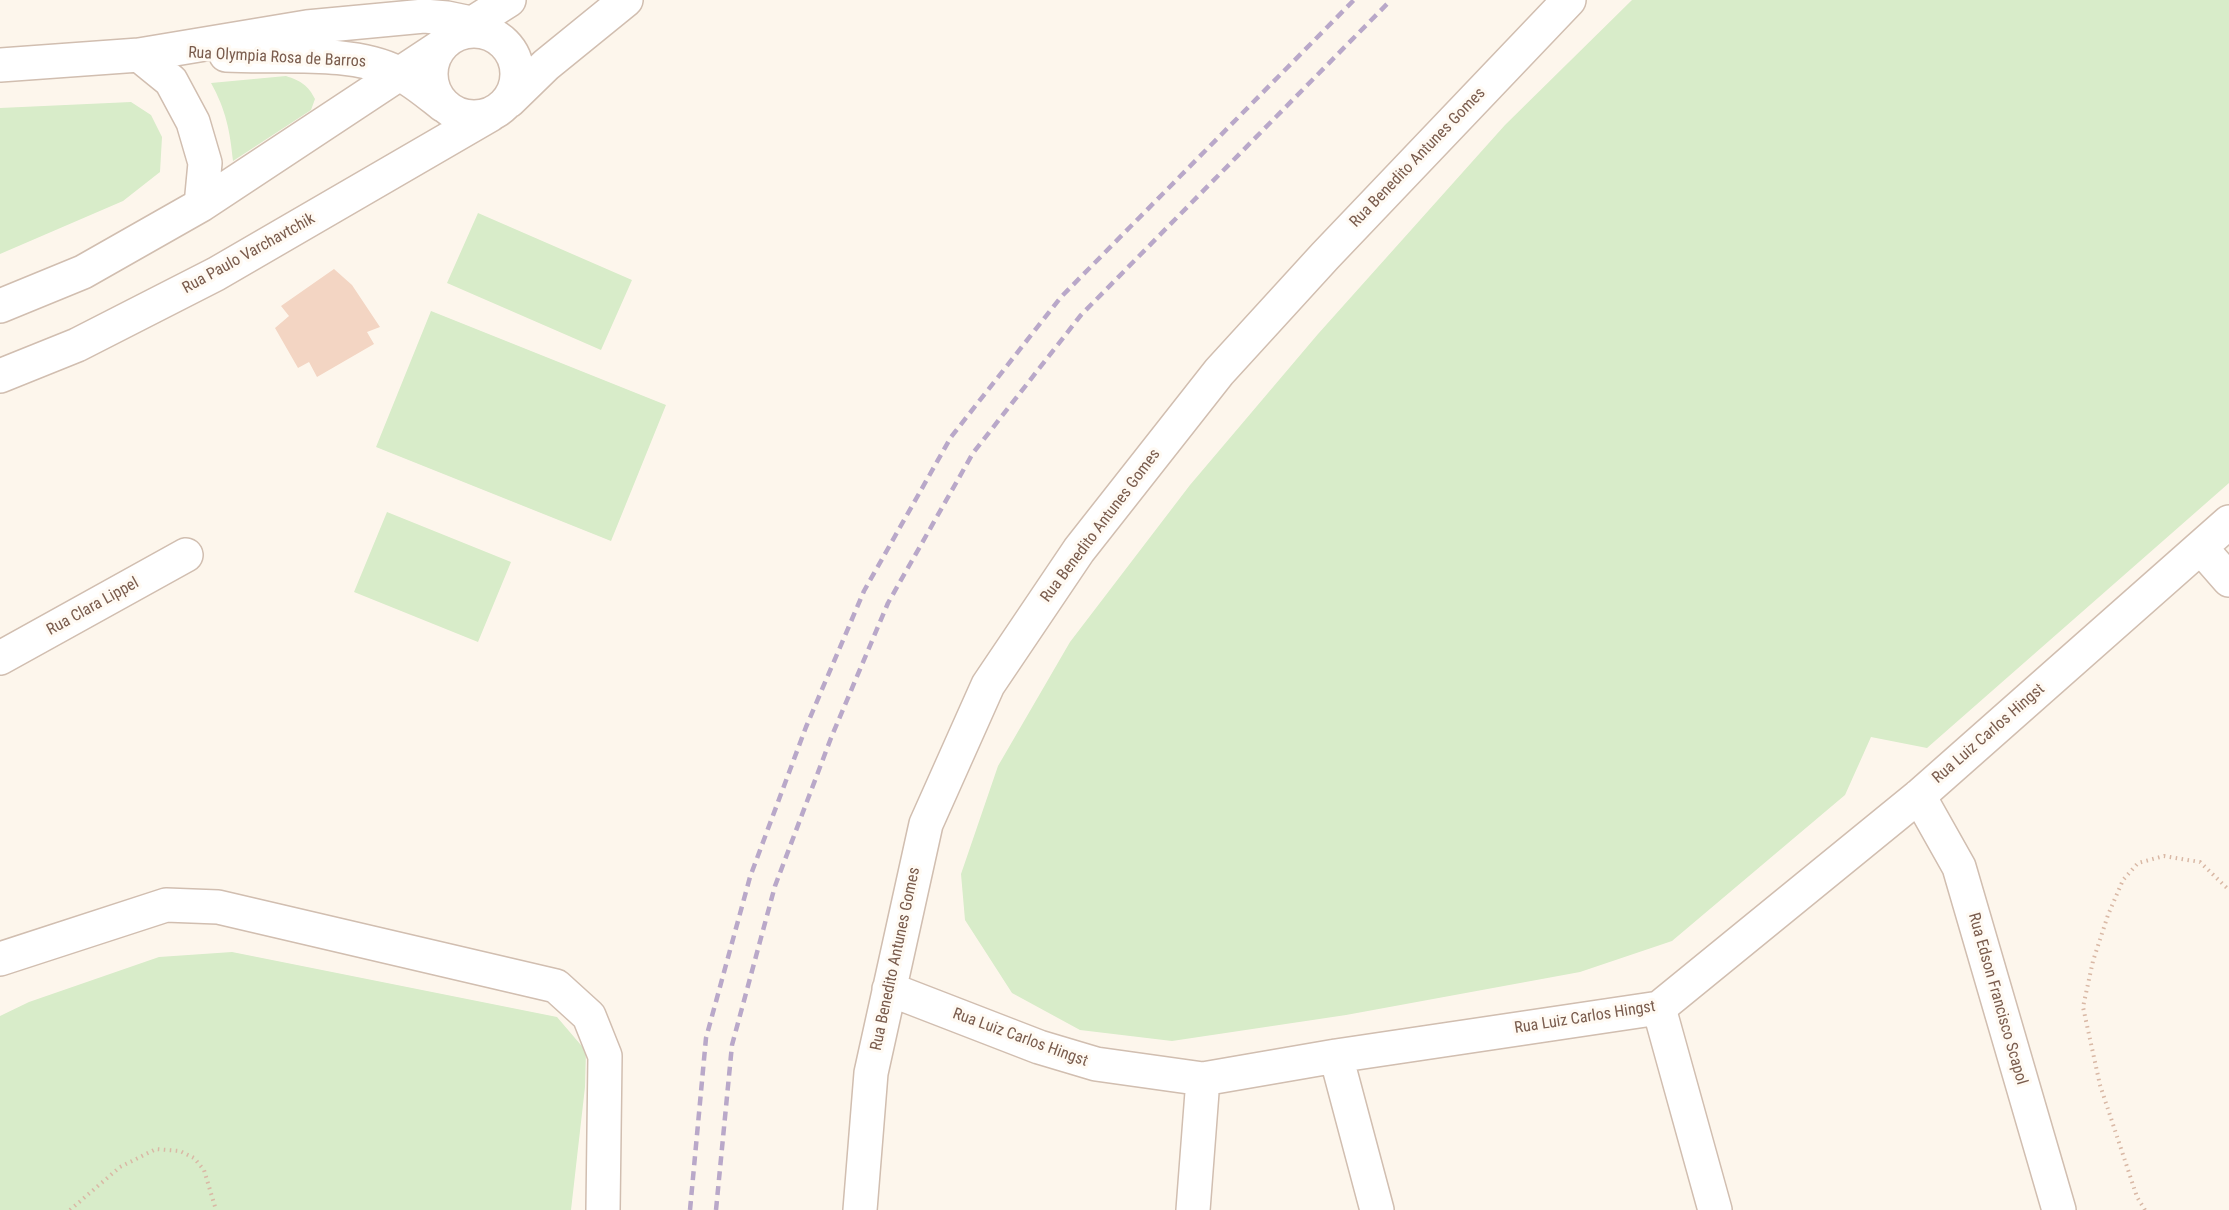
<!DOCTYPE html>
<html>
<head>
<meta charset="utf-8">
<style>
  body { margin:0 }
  canvas { display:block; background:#fdf6ec }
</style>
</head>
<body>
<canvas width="2229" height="1210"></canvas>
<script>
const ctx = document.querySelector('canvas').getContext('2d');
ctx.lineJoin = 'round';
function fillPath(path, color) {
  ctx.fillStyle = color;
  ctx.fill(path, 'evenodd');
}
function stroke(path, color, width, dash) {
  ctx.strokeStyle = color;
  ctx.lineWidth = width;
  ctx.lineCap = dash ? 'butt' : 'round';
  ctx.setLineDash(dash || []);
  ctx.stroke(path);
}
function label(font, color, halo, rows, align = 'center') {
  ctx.font = font + ' "Roboto Condensed",sans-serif';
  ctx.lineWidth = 6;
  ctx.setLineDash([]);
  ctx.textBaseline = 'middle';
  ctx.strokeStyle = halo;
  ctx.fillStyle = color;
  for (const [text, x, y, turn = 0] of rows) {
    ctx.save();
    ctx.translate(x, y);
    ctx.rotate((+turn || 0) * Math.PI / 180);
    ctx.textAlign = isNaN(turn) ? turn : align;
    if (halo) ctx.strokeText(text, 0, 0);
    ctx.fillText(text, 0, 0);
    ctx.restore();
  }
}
fillPath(new Path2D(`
  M1632,0H2229V483L1927,748L1871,737L1845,795L1672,941L1580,972L1346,1015L1172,1041L1080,1030L1012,993L965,920L961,874L998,766L1070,642L1190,485L1318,334L1505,125Z
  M286,76C301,81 308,85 315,99L311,110L233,161C230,131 226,110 211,83Z
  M131,102L151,115L162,137L160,172L123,201L0,254V108Z
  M478,213L632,280L601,350L447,283Z
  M431,311L666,405L611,541L376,447Z
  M387,512L511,562L478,642L354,592Z
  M232,952L557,1017L586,1051L585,1087L571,1210H0V1016L29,1002L159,957Z`), '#d8ecc9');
fillPath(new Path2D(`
  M334,269L352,285L380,327L367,332L374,344L317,377L309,362L298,368L275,328L289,316L281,306Z`), '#f3d5c3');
const minor = new Path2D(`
  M431 74a43 43 0 1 1 86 0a43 43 0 1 1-86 0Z
  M457,33L509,0
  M139,55L171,81L193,122L205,163L201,205
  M226,55C278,58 352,49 398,73C414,81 429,94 443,105
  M0,65L139,55L307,27L424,16L447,18L471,23L490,33
  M509,101L546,65L626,0
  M0,306L83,272L201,205L440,47
  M0,376L77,345L216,274L490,115
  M2201,548L2229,580
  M0,658L186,555
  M1919,796L1959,867L2059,1210
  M0,959L166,905L218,907L556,986L589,1016L605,1056L603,1210
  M889,989L1039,1047L1096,1064L1203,1079L1336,1056L1659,1008L1919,796L2229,522
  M1659,1008L1715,1210
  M1336,1056L1377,1210
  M860,1210L871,1073L926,824L988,685L1079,550L1219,372L1325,256L1569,0
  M1193,1210L1203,1079`);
stroke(minor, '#d1beb0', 36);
stroke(new Path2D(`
  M70,1210L120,1167L156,1149L180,1151L194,1158L204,1170L216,1210
  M2145,1210L2137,1197L2100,1085L2083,1007L2093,961L2108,915L2123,880L2138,863L2164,856L2200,862L2229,890`), '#d9b8a5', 4, [1.5, 4.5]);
stroke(minor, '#fff', 33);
stroke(new Path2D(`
  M690,1210L706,1038L750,877L806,727L864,591L951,437L1061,297L1354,0
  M716,1210L732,1045L775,886L831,738L888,603L973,453L1081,315L1391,0`), '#b9a8c9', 4.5, [9, 6]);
label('16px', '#7a5c4d', '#fffaf3', [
  ["Rua Olympia Rosa de Barros",277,58,3],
  ["Rua Benedito Antunes Gomes",1418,158,-46],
  ["Rua Paulo Varchavtchik",249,254,-29],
  ["Rua Benedito Antunes Gomes",1101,526,-53],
  ["Rua Clara Lippel",93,607,-29],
  ["Rua Luiz Carlos Hingst",1989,734,-41],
  ["Rua Benedito Antunes Gomes",896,959,-78],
  ["Rua Edson Francisco Scapol",1997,999,74],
  ["Rua Luiz Carlos Hingst",1585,1018,-9],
  ["Rua Luiz Carlos Hingst",1020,1038,20]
]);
</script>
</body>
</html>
